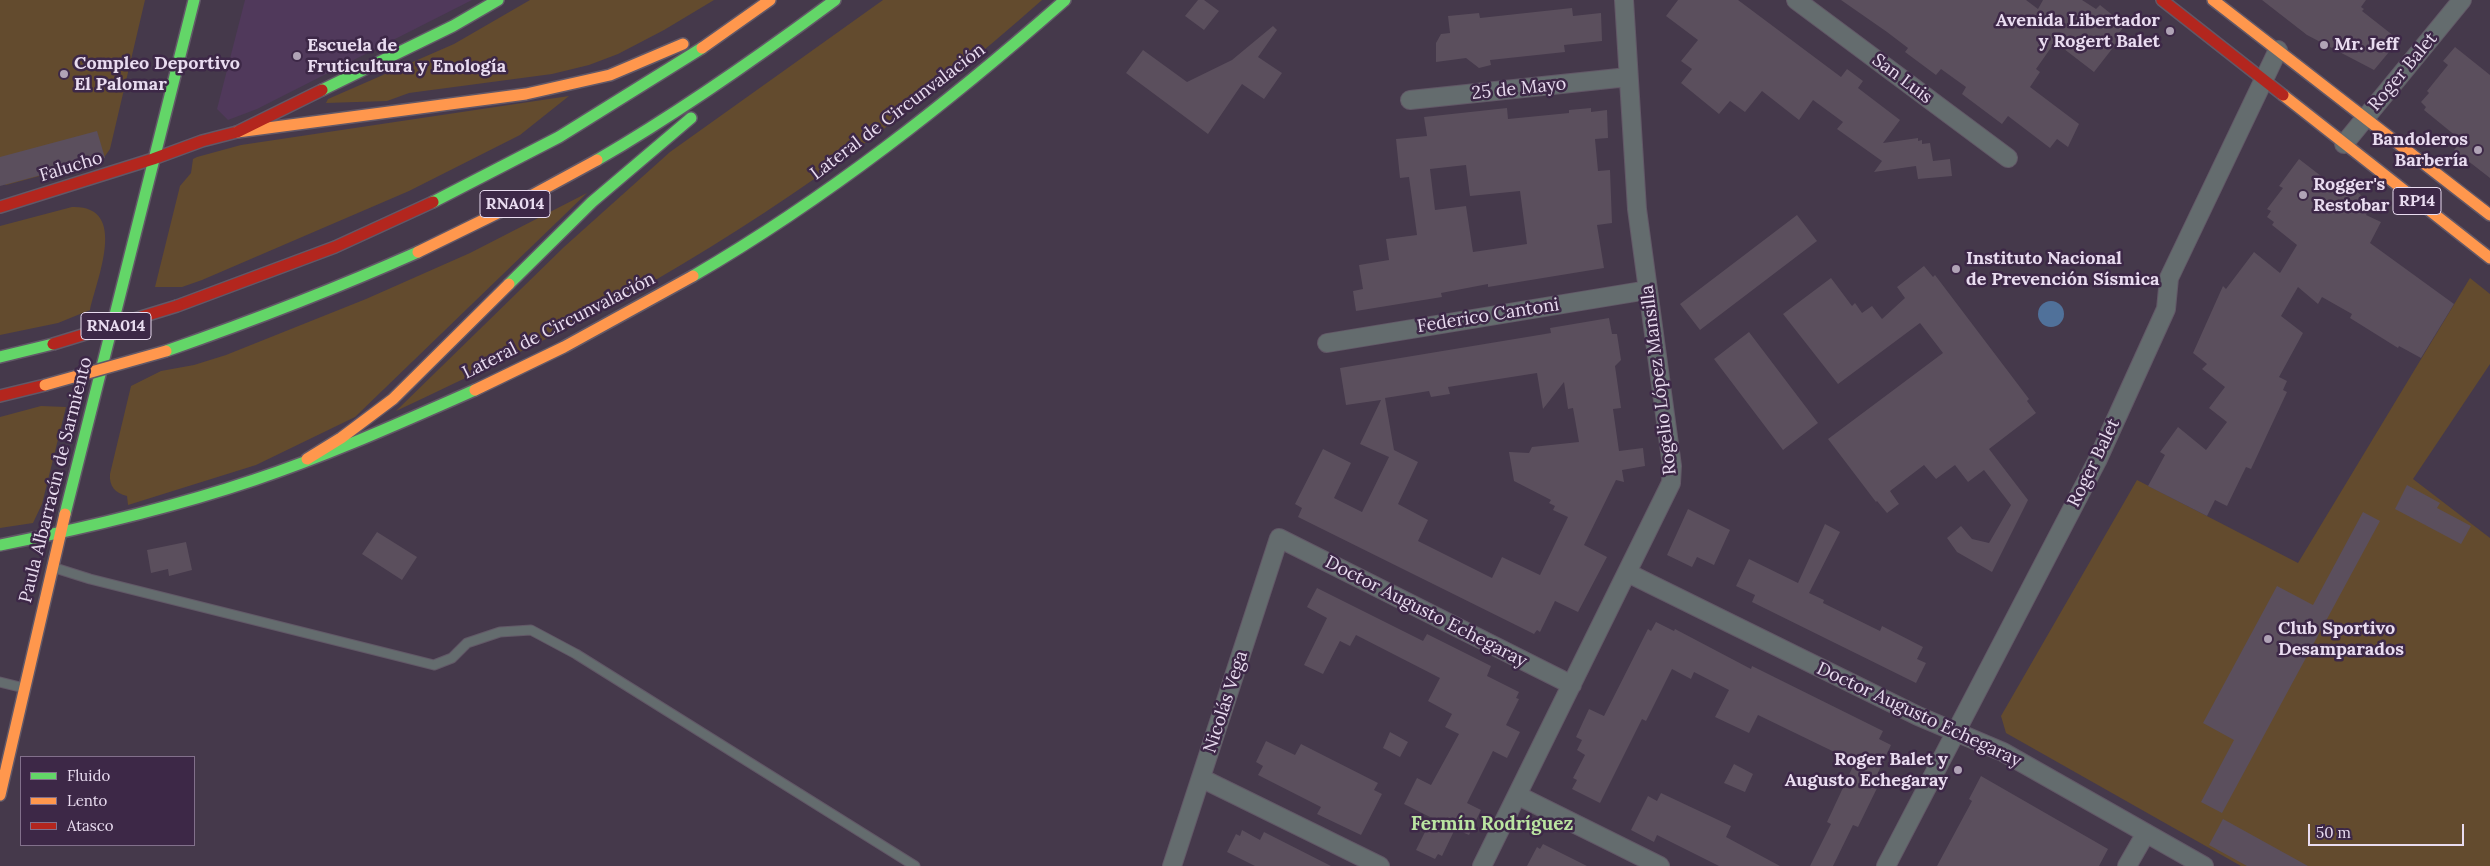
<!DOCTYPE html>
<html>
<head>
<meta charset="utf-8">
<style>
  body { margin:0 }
  #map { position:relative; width:2490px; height:866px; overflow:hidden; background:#45394b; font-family:Lora,serif }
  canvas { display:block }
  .legend { position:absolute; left:20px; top:756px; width:175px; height:90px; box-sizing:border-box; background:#3d2847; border:1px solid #82708b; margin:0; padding:6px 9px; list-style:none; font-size:15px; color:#e9dcf0 }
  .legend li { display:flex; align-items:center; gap:10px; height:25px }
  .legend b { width:25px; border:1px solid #82708b }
  .scale { position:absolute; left:2308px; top:824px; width:156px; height:22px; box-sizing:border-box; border:2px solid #e9dcf0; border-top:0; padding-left:6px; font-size:15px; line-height:18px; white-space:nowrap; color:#e9dcf0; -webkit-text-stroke:4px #3d2847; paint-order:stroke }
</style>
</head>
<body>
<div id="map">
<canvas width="2490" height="866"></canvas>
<ul class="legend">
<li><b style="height:6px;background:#63d668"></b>Fluido</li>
<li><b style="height:6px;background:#ff974d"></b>Lento</li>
<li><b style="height:6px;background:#b3261e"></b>Atasco</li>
</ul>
<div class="scale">50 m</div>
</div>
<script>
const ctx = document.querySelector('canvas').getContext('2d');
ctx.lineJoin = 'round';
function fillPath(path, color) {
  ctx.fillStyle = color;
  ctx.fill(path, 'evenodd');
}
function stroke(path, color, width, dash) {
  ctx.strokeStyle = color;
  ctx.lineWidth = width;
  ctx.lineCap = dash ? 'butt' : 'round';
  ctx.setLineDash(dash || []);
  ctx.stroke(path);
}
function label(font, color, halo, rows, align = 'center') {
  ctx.font = font + ' Lora,serif';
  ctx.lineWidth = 5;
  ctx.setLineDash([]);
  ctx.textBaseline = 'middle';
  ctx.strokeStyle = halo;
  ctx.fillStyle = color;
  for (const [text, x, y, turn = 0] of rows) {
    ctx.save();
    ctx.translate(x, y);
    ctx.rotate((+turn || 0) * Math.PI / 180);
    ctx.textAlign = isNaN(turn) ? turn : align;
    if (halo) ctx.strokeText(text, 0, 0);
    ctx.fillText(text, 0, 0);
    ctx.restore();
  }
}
fillPath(new Path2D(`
  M245,0H472L257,109L228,120L217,109Z`), '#50395b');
fillPath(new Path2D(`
  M0,0H145L110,149L103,159L6,185L0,180Z
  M530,0H714L664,30L618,54L589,65L552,74L409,93L387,101L326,103L328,99L454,44Z
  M883,0H1042C915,113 776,212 628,296C552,338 474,374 396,411L564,247L670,152Z
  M569,96L520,135L409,191L202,280L182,287H155L180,186L191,173L193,159L197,157L241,145Z
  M587,193L355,417L256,465L128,505L127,496C115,493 109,486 110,474L131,386L161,371L194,365L226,355L366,299L470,253Z
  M72,207C129,205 97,278 90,310L58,323L0,335V226Z
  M2470,278L2490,294V364L2413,479L2490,538V866H2241L2006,733L2001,716L2137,480L2298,563Z
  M41,406L66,407L42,504L33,523L0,528V417Z`), '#634b2e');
fillPath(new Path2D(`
  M2038 314a13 13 0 1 1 26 0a13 13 0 1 1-26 0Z`), '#50719a');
fillPath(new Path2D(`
  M1198,0H1204L1219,11L1204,30L1185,16Z
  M1678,0H1738L1841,77L1847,69L1863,81L1858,88L1900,120L1883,143L1918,138V141L1922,140V144L1930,143L1933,161L1950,159L1952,176L1918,179L1916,166L1874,172L1882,161L1837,129L1843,122L1813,100L1799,120L1762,91L1745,112L1730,101L1719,114L1681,83L1692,69L1681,61L1698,40L1666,16Z
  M1841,0H2026L2038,9L2043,0H2082L2096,9L2100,5L2125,25L2116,37L2119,40L2094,72L2055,42L2036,69L2040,72L2030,87L2079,124L2068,147L2057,139L2050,148L2008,116L2002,124L1962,94L1966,87L1941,69L1936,75L1905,52L1908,48L1887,32Z
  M2262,0H2366L2361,7L2364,9L2362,11L2399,40L2374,70L2307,35Z
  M1572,8L1573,16L1601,13L1602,41L1564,45L1565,52L1490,60L1491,65L1479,68L1466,58L1436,62V43L1441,34L1450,33L1448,16L1479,13L1480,18Z
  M1273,26L1277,30L1258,57L1282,73L1264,99L1242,84L1208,134L1126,73L1143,50L1187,82L1232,60Z
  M2455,47L2490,75V178L2454,150L2462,141L2424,110L2426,107L2421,102L2429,93L2427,91L2448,65L2443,61Z
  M1507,108L1508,119L1569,113V110L1591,108V112L1607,110L1608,138L1595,139L1598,171L1610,170L1612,223L1597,225L1604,268L1488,287V284L1441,293L1442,297L1356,311L1353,291L1363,289L1359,265L1389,260L1386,239L1417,235L1409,177L1400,178L1396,139L1427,136L1424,117ZM1466,165L1470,196L1520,191L1527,244L1473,252L1466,206L1435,210L1430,169Z
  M97,131L105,158L0,186V157Z
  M2299,159L2334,186L2340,178L2361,195L2358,200L2369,209L2366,215L2381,222L2370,243L2454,304L2421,358L2399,346L2398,348L2350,318L2352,314L2322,297L2318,304L2298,287L2281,316L2303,333L2279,377L2287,381L2283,390L2287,392L2251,469L2246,467L2227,506L2215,500L2207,516L2148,486L2165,455L2160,452L2178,427L2206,450L2227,422L2209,408L2225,387L2202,369L2207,364L2193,353L2223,286L2226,289L2254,252L2280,273L2297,245L2272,225L2274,222L2267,217L2271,211L2267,209L2283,188L2279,186Z
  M1797,215L1817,241L1700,330L1680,304Z
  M1924,266L1933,277L1935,275L2029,399L2027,401L2036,413L1989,449L2028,500L1992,572L1957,552L1947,538L1961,526L1972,539L1989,543L2011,505L1984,470L1968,482L1955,465L1936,479L1924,465L1890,491L1899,504L1887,513L1877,501L1876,502L1828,439L1943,353L1920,323L1838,384L1783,314L1831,278L1852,306L1855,303L1862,313L1872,306L1882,319L1905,298L1897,287Z
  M1609,318L1612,334H1617L1621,360L1615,366L1621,408L1613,409L1619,451L1643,448L1645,466L1622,470L1624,482L1616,480L1584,545L1607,557L1578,612L1555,601L1540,632L1537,630L1534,634L1298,517L1302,508L1295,504L1323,449L1351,463L1334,498L1362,512L1389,457L1360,444L1381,400L1346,405L1340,368L1551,333L1550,328ZM1537,373L1543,409L1564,382L1568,409L1573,408L1579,442L1532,447L1529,453L1509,452L1514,481L1551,500L1549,503L1555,506L1553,510L1568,517L1540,575L1502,557L1492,578L1418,541L1428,520L1398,504L1418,462L1394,450L1385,398L1429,391L1431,397L1450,394L1448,387Z
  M1749,332L1818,423L1783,450L1714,359Z
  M2407,485L2440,503L2437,508L2471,526L2461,544L2395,509Z
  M1688,509L1730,530L1714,565L1697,557L1692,567L1667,555Z
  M2363,512L2380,521L2222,813L2201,802L2234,740L2203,723L2277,586L2313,605Z
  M1825,524L1840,532L1809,593L1824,600L1823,603L1880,631L1882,626L1923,647L1917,659L1926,663L1916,683L1752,602L1755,595L1736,586L1749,559L1798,583Z
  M377,532L417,557L402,580L362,554Z
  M186,542L192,570L169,576L168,569L151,573L147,550Z
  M1317,588L1423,641L1427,634L1491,666L1487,676L1519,692L1516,698L1519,699L1506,725L1520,732L1507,758L1493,751L1467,803L1481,810L1469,835L1455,829L1442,856L1438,854L1435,859L1416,850L1432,818L1404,804L1417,778L1431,785L1459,734L1445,727L1452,714L1428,701L1440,678L1356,635L1350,646L1340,641L1323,674L1304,665L1327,618L1307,607Z
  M1656,622L1674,631L1675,629L1751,669L1752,666L1883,731L1879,739L1891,745L1875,779L1880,782L1858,827L1853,825L1833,866H1810L1831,824L1827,822L1855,762L1758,715L1749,733L1715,717L1729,690L1694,672L1691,679L1672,669L1646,721L1642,719L1600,803L1572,789L1577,780L1573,778L1585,755L1577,750L1582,740L1576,737L1589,709L1604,716L1648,629L1651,631Z
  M1390,732L1408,742L1400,757L1383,748Z
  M1266,741L1295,755L1301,744L1378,783L1374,790L1382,794L1361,835L1317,814L1321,807L1258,775L1263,766L1256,762Z
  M1734,764L1753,774L1745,792L1724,783Z
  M1981,776L2108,849L2099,866H1937L1972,801L1969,799Z
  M1661,793L1731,826L1726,837L1780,866H1719L1657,835L1654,842L1631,830L1648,796L1657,801Z
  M2223,819L2308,866H2247L2209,845Z
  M1242,830L1260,840L1264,832L1331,866H1255L1227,852L1236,834L1240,836Z
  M1543,844L1587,866H1527L1537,847L1540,849Z`), '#5b4f5d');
const lane = new Path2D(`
  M52,567L90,579L434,665L452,658L467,643L500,632L531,630L576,654L915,866
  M0,682L24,688`);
const street = new Path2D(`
  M1796,0L2008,158
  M1410,100L1628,77
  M2344,144L2462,0
  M1327,343L1648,290
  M1628,573L1918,716L2003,752L2204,866
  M1201,778L1380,866
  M1517,795L1660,866
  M1172,866L1279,538L1572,685
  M1482,866L1671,483L1672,466L1637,209L1624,0
  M1886,866L2097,461L2166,309L2169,278L2278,50
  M2127,866L2146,833`);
const fast = new Path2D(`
  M322,90L453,26L498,0
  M597,160C680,112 758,57 835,0
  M433,202L559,137L702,48
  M693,276C827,198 949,102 1065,0
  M509,284L592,202L691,118
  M166,351C252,321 335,289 418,252
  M0,357L53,344
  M65,514L194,0
  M0,545C86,528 171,508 254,480C329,455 402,422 475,390`);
const slow = new Path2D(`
  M2213,0L2490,215
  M702,48L770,0
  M2283,95L2490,258
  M237,132L526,94L610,75L683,44
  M418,252L516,204L597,160
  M475,390L564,347L693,276
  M307,459L341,438L393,399L509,284
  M0,795L65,514`);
const jam = new Path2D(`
  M2162,0L2283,95
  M0,207L153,159L202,141L237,132L322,90
  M177,306L335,247L433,202
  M0,396L45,385`);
stroke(lane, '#625867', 11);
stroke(street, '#625867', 20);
stroke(fast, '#625867', 14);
stroke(slow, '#625867', 14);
stroke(jam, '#625867', 14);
stroke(lane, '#646c6e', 9);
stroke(street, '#646c6e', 18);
stroke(fast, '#63d668', 11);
stroke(slow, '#ff974d', 11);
stroke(jam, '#b3261e', 11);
const slowBridge = new Path2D(`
  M45,385L166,351`);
const jamBridge = new Path2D(`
  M53,344L177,306`);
stroke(slowBridge, '#625867', 14, []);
stroke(jamBridge, '#625867', 14, []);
stroke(slowBridge, '#ff974d', 11);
stroke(jamBridge, '#b3261e', 11);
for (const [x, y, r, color] of [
  [2170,31,5,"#b0a3b6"],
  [2324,45,5,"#b0a3b6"],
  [297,56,5,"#b0a3b6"],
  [64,74,5,"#b0a3b6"],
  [2478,150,5,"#b0a3b6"],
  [2303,195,5,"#b0a3b6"],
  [1956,269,5,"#b0a3b6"],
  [2268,639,5,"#b0a3b6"],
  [1958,770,5,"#b0a3b6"]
]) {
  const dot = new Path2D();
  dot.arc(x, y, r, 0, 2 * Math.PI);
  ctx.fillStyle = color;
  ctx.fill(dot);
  stroke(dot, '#3d2847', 2);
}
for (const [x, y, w] of [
  [2417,201,48],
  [515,204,70],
  [116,326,70]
]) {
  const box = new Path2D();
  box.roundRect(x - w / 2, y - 13.5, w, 27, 4);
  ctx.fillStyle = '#3d2847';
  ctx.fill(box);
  stroke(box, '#e9dcf0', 1);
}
label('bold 16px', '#e9dcf0', null, [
  ["RP14",2417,201],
  ["RNA014",515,204],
  ["RNA014",116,326]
]);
label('bold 18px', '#e9dcf0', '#3d2847', [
  ["Avenida Libertador",2160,21,"right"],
  ["y Rogert Balet",2160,42,"right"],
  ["Mr. Jeff",2334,45],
  ["Escuela de",307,46],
  ["Fruticultura y Enología",307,67],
  ["Compleo Deportivo",74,64],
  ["El Palomar",74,85],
  ["Bandoleros",2468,140,"right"],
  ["Barbería",2468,161,"right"],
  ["Rogger's",2313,185],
  ["Restobar",2313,206],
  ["Instituto Nacional",1966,259],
  ["de Prevención Sísmica",1966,280],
  ["Club Sportivo",2278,629],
  ["Desamparados",2278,650],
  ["Roger Balet y",1948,760,"right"],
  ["Augusto Echegaray",1948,781,"right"]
], 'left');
label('18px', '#e9dcf0', '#3d2847', [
  ["Roger Balet",2403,72,-50],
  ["San Luis",1902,79,37],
  ["25 de Mayo",1519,89,-6],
  ["Lateral de Circunvalación",898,112,-37],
  ["Falucho",71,167,-17],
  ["Federico Cantoni",1488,316,-9],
  ["Lateral de Circunvalación",559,326,-27],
  ["Rogelio López Mansilla",1659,380,-97],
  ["Roger Balet",2094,463,-64],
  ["Paula Albarracín de Sarmiento",56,480,-76],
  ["Doctor Augusto Echegaray",1426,612,27],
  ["Nicolás Vega",1226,702,-72],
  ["Doctor Augusto Echegaray",1919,715,25]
]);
label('bold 19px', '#bae4a1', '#3d2847', [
  ["Fermín Rodríguez",1492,825]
]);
</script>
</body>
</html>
